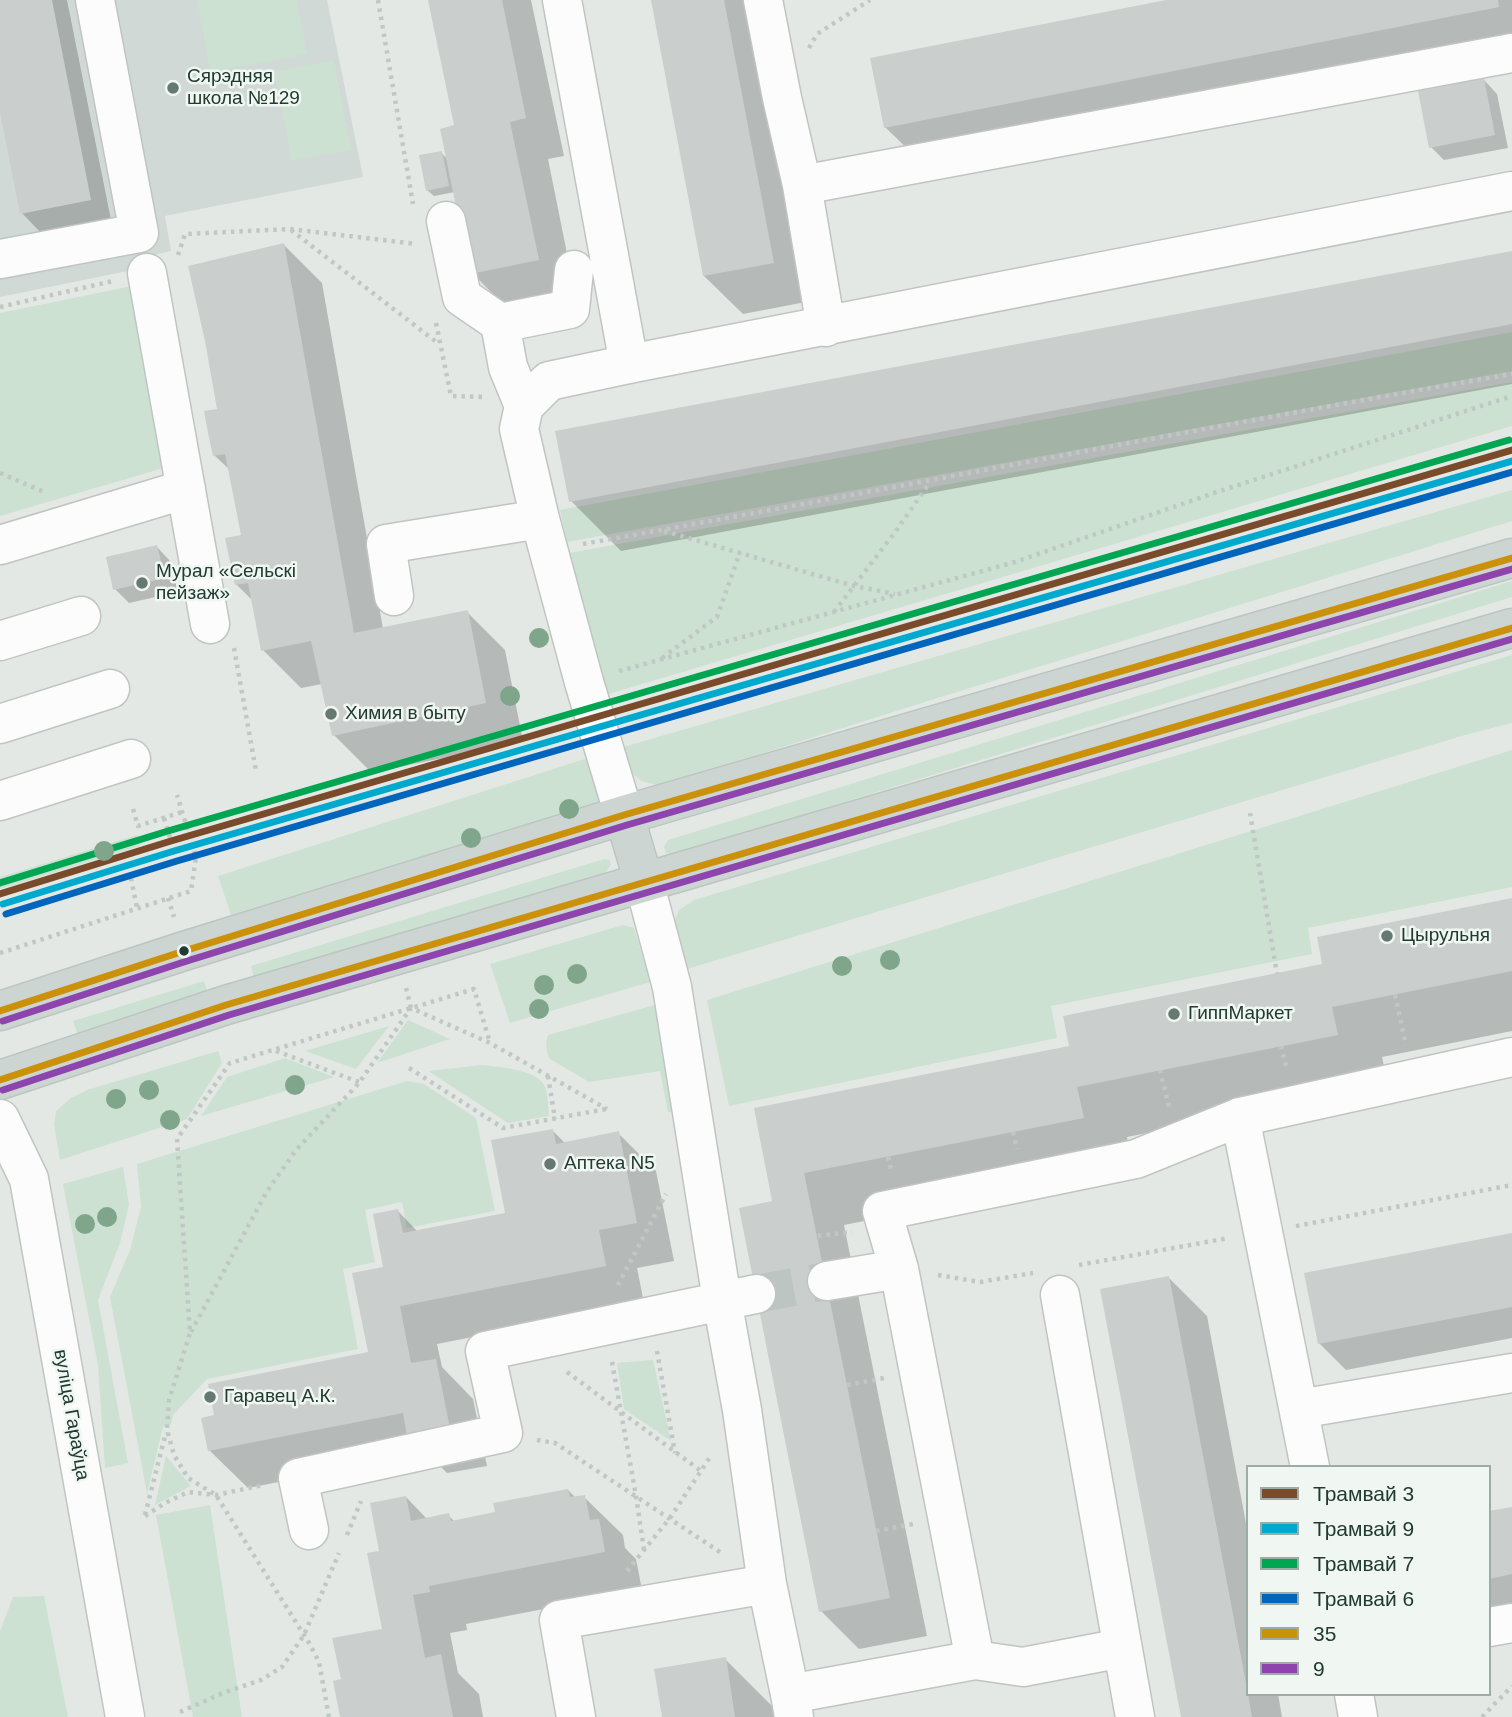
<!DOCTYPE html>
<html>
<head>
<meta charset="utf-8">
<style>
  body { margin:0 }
  #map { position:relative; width:1512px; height:1717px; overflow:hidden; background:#e3e8e5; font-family:Helvetica,sans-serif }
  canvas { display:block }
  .legend { position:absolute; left:1246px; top:1465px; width:245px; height:231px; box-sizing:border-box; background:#f0f7f3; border:2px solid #9daca6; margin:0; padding:9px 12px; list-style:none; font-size:21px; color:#213b32 }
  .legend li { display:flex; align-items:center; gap:14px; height:35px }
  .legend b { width:35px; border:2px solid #9daca6 }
</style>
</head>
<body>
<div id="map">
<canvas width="1512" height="1717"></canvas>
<ul class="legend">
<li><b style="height:9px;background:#7a4b2a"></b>Трамвай 3</li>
<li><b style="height:9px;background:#00a9ce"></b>Трамвай 9</li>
<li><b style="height:9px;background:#00a651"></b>Трамвай 7</li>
<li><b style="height:9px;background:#0065bd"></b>Трамвай 6</li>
<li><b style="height:9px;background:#cc910a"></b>35</li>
<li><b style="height:9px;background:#8e44ad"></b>9</li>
</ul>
</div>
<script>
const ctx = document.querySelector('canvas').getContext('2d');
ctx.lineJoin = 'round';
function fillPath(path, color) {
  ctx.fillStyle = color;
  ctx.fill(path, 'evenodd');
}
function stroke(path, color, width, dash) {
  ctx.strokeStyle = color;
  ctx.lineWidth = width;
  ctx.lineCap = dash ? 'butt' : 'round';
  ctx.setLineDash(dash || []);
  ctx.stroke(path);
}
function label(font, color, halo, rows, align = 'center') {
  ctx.font = font + ' Helvetica,sans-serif';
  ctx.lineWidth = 5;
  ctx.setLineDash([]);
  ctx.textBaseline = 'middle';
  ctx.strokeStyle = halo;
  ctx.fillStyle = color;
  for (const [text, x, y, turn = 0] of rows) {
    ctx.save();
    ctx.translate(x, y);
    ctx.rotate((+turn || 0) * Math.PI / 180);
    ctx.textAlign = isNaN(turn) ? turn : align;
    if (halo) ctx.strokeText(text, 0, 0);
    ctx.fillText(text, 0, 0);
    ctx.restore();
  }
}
fillPath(new Path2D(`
  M0,0H327L363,177L165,216L171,251L150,256L152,266L0,297Z`), '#d0d9d5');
fillPath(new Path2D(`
  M197,0H297L307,54L210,72Z
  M334,60L351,150L292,161L274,72Z
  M132,286L167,467L0,516V313Z
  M1512,332V371L567,542L560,510Z
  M1512,382V426L605,695L570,583L575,574L569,553Z
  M1512,490V521L931,700L663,785C634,784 630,772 620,748Z
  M1512,581V597L672,855L666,853L664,847L668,840Z
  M1512,655V723L1465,735L687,969L674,922L679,910L694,900Z
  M1512,750V887L1308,928L1312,954L1051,1006L1057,1038L729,1106L707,1000Z
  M588,758L602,802L231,915L218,876Z
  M137,835L140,846L0,889V877Z
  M604,859L609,860L611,865L604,874L254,978L251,966Z
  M623,925L634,928L650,982L510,1023L490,964Z
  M204,981L209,998L79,1038L73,1021Z
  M658,1004L676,1101L671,1112H668L660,1071L589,1082L550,1059C546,1052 545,1042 548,1035Z
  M408,1020L450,1039L377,1063Z
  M389,1026L356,1069L305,1051Z
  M218,1051L222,1063L187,1119L60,1160L54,1125L56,1111L71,1098L87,1090Z
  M285,1058L334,1077L201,1116L227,1077Z
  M482,1065C497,1067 539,1069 545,1087C548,1095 548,1107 549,1116L508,1123L428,1071Z
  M407,1081L424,1084L476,1118L495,1211L407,1228L402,1202L365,1210L375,1262L343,1269L358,1349L207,1379L173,1415L171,1424L163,1427L147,1493L110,1297L130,1250L141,1207L137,1164Z
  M123,1167L129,1205L120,1243L98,1300L128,1463L105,1468L98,1365L63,1184Z
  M653,1360L671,1441L624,1409L617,1363Z
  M166,1456L191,1486L155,1505Z
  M210,1505L242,1717H193L156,1515Z
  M44,1596L68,1717H0V1631L13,1597Z`), '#cce1d1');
fillPath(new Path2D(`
  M0,0H67L111,220L42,234L22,213L0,103Z
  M429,0H531L564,156L548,159L576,298L510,311L472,273L455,192L434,196L427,190L441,153L448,159L456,127Z
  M652,0H754L811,301L743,314L704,276Z
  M1175,0H1512V49L924,165L885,127Z
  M1484,80L1497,94L1508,148L1444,160L1431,147Z
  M284,245L322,283L383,629L467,612L505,650L523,741L372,773L334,735L322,684L301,688L263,650L253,601L236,584L243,536L230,470L214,455L219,410Z
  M1512,253V384L621,551L571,501Z
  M157,547L170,561L178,592L129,603L115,589Z
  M1512,900V1031L1382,1057L1388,1085L1127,1137L1133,1168L844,1225L927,1636L859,1649L821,1611L774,1202L770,1180L1071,1047L1325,966Z
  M552,1130L565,1143L618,1133L656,1171L674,1261L637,1268L644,1303L437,1344L442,1367L473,1399L487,1466L447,1473L427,1453L248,1488L209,1450L216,1416L370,1354L385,1268L398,1211L418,1232L507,1214Z
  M1512,1235V1338L1346,1370L1319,1343Z
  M1169,1278L1207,1316L1248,1534V1694H1278L1282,1717H1183Z
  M568,1490L576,1498L584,1497L623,1535L625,1548L636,1559L642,1590L466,1624L467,1630L450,1633L458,1673L479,1694L483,1717H342L343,1680L384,1630L381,1553L406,1497L427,1519L448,1515L455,1522L497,1514Z
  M1512,1508V1606L1489,1610V1513Z
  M725,1659L783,1717H664Z`), '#0003');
fillPath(new Path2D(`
  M0,0H52L91,200L20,214L0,112Z
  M428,0H502L526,118L510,122L539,260L470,274L440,129L454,125Z
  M651,0H724L774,263L703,276Z
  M1166,0H1498L1499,7L884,128L870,58Z
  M1484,78L1495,135L1429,148L1418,91Z
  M442,151L449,186L426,191L419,155Z
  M284,243L354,633L468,610L486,703L332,736L311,641L261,651L248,583L235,585L225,538L241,535L225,454L213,456L208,433L204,411L217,409L205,341L188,266Z
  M1512,251V324L569,502L555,431Z
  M157,545L165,578L113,590L106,557Z
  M1512,898V971L1332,1007L1338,1035L1077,1087L1084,1118L804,1173L890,1598L819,1612L739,1208L772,1201L754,1108L1069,1046L1063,1016L1322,964L1317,937Z
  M553,1129L556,1144L619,1131L637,1223L599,1230L606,1266L400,1306L411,1363L436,1359L450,1428L407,1436L403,1413L208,1451L201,1418L214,1415L208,1384L368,1352L352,1273L383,1267L373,1214L398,1209L403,1233L505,1213L491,1140Z
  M1512,1233V1307L1318,1344L1304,1273Z
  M1169,1276L1248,1694L1252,1717H1181L1122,1404L1100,1289Z
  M568,1489L570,1497L585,1495L590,1520L599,1519L605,1552L429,1586L430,1592L413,1595L425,1658L441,1654L453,1717H340L333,1681L341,1679L332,1638L382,1629L367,1553L379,1551L370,1503L406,1496L411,1521L449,1513L451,1521L495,1512L493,1503Z
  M1512,1507V1574L1489,1579V1511Z
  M726,1657L735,1717H662L654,1669Z`), '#cacfcd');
stroke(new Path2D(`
  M756,1294L827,1281`), '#bcc5c1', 38, [38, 19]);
const minor = new Path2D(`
  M562,0L629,364
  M763,0L782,98L802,185L826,327
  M802,185L1512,53
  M446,221L462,297L500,323L508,367L524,406
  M0,259L139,233L95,0
  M147,273L210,624
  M500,323L570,309L574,270
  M0,545L186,489
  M394,596L386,544L540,519
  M0,641L81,616
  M0,724L110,689
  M0,801L131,759
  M624,815L584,682L540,519L519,429L524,406L549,381L629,364L1512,191
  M644,882L672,987L722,1300L742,1410L767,1584L790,1694L794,1717
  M1240,1117L1310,1467
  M0,1119L29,1179L125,1717
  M827,1281L899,1269
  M1060,1295L1135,1717
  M1299,1409L1512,1373
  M309,1530L298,1478L503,1433L485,1351L756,1294
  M1489,1627L1512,1623
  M975,1660L899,1269L882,1211L1136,1159L1240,1117L1512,1057
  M790,1694L975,1660L1023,1667L1122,1648
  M1354,1694L1358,1717
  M576,1717L559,1620L767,1584`);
const major = new Path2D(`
  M624,815L644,882
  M0,1011L184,951L624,815L1512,558
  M0,1080L226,1005L1512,628`);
stroke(minor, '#c0c5c2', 41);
stroke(major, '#bcc5c1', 41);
stroke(new Path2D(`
  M378,0L413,204
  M809,48L817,34L870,0
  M291,230L439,344
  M178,255L185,234L290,229L416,244
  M0,307L113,281
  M436,323L451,396L483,397
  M0,473L44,492
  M664,531L854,586L895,594
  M583,544C893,489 1202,427 1512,374
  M834,612L896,531L930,482
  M234,648L256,771
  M662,658L717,617L740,552
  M619,671L1015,562L1214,493L1512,396
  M133,809L138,826L182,812
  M1250,813L1277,974
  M164,818L171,841
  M131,878L137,908
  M168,898L174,917
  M0,953L191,891L196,857L177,795
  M406,988L411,1008
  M1395,995L1406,1045
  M1281,1046L1287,1070
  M276,1051L359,1082
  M409,1068L503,1128L606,1109
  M1160,1070L1169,1107
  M548,1076L555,1119
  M1013,1132L1017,1149
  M888,1157L892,1173
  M1296,1226L1512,1185
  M818,1236L852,1232
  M1079,1265L1229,1238
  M938,1275L980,1282L1033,1273
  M618,1285L666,1194
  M191,1332L266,1193L296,1150L359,1083L411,1008L490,1043L607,1109
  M657,1351L675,1453
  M612,1362L636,1496L644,1550
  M567,1372L701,1471
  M847,1385L884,1378
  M537,1440L555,1443L723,1554
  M145,1515L166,1432
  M145,1516L165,1503L188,1492L216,1495L263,1485
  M876,1531L913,1524
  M347,1535L361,1501
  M627,1571L670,1518L710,1457
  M180,1712L223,1693L261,1680L282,1667L304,1635L339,1553
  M329,1717L319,1662L309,1643L216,1495L188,1478L174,1455L167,1430L169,1400L190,1333L177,1139L230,1063L474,989L490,1043
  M1482,1717L1512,1686`), '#c0c8c5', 4.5, [3.5, 5]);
stroke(minor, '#fbfcfb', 38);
stroke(major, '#cdd5d2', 38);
stroke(new Path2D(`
  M0,1011L184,951L624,815L1512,558
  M0,1080L226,1005L1512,628`), '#cc910a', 7);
stroke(new Path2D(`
  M3,1021L187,961L627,825L1512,569
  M3,1090L229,1015L1512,639`), '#8e44ad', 7);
stroke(new Path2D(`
  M0,894L171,841L1512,450`), '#7a4b2a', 7);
stroke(new Path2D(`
  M3,904L174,851L1512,461`), '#00a9ce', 7);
stroke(new Path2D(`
  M0,883L168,831L1509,440`), '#00a651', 7);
stroke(new Path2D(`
  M6,914L177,861L1512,472`), '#0065bd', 7);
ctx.fillStyle = '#7fa68b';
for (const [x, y] of [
  [539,638],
  [510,696],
  [569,809],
  [471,838],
  [104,851],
  [890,960],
  [842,966],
  [577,974],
  [544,985],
  [539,1009],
  [295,1085],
  [149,1090],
  [116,1099],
  [170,1120],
  [107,1217],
  [85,1224]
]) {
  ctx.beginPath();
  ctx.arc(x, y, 10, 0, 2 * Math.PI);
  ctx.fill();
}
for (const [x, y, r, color] of [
  [173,88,7,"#657871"],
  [142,583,7,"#657871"],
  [331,714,7,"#657871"],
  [1387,936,7,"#657871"],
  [184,951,6,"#213b32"],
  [1174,1014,7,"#657871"],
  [550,1164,7,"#657871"],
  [210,1397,7,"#657871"]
]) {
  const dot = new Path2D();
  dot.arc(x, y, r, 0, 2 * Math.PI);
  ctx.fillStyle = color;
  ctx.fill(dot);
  stroke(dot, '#f0f7f3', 2.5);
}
label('19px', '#213b32', '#f0f7f3', [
  ["Сярэдняя",187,77],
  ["школа №129",187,99],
  ["Мурал «Сельскі",156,572],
  ["пейзаж»",156,594],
  ["Химия в быту",345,714],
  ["Цырульня",1401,936],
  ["ГиппМаркет",1188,1014],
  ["Аптека N5",564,1164],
  ["Гаравец А.К.",224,1397]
], 'left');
label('19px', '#213b32', '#f0f7f3', [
  ["вуліца Гараўца",71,1415,80]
]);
</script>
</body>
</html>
